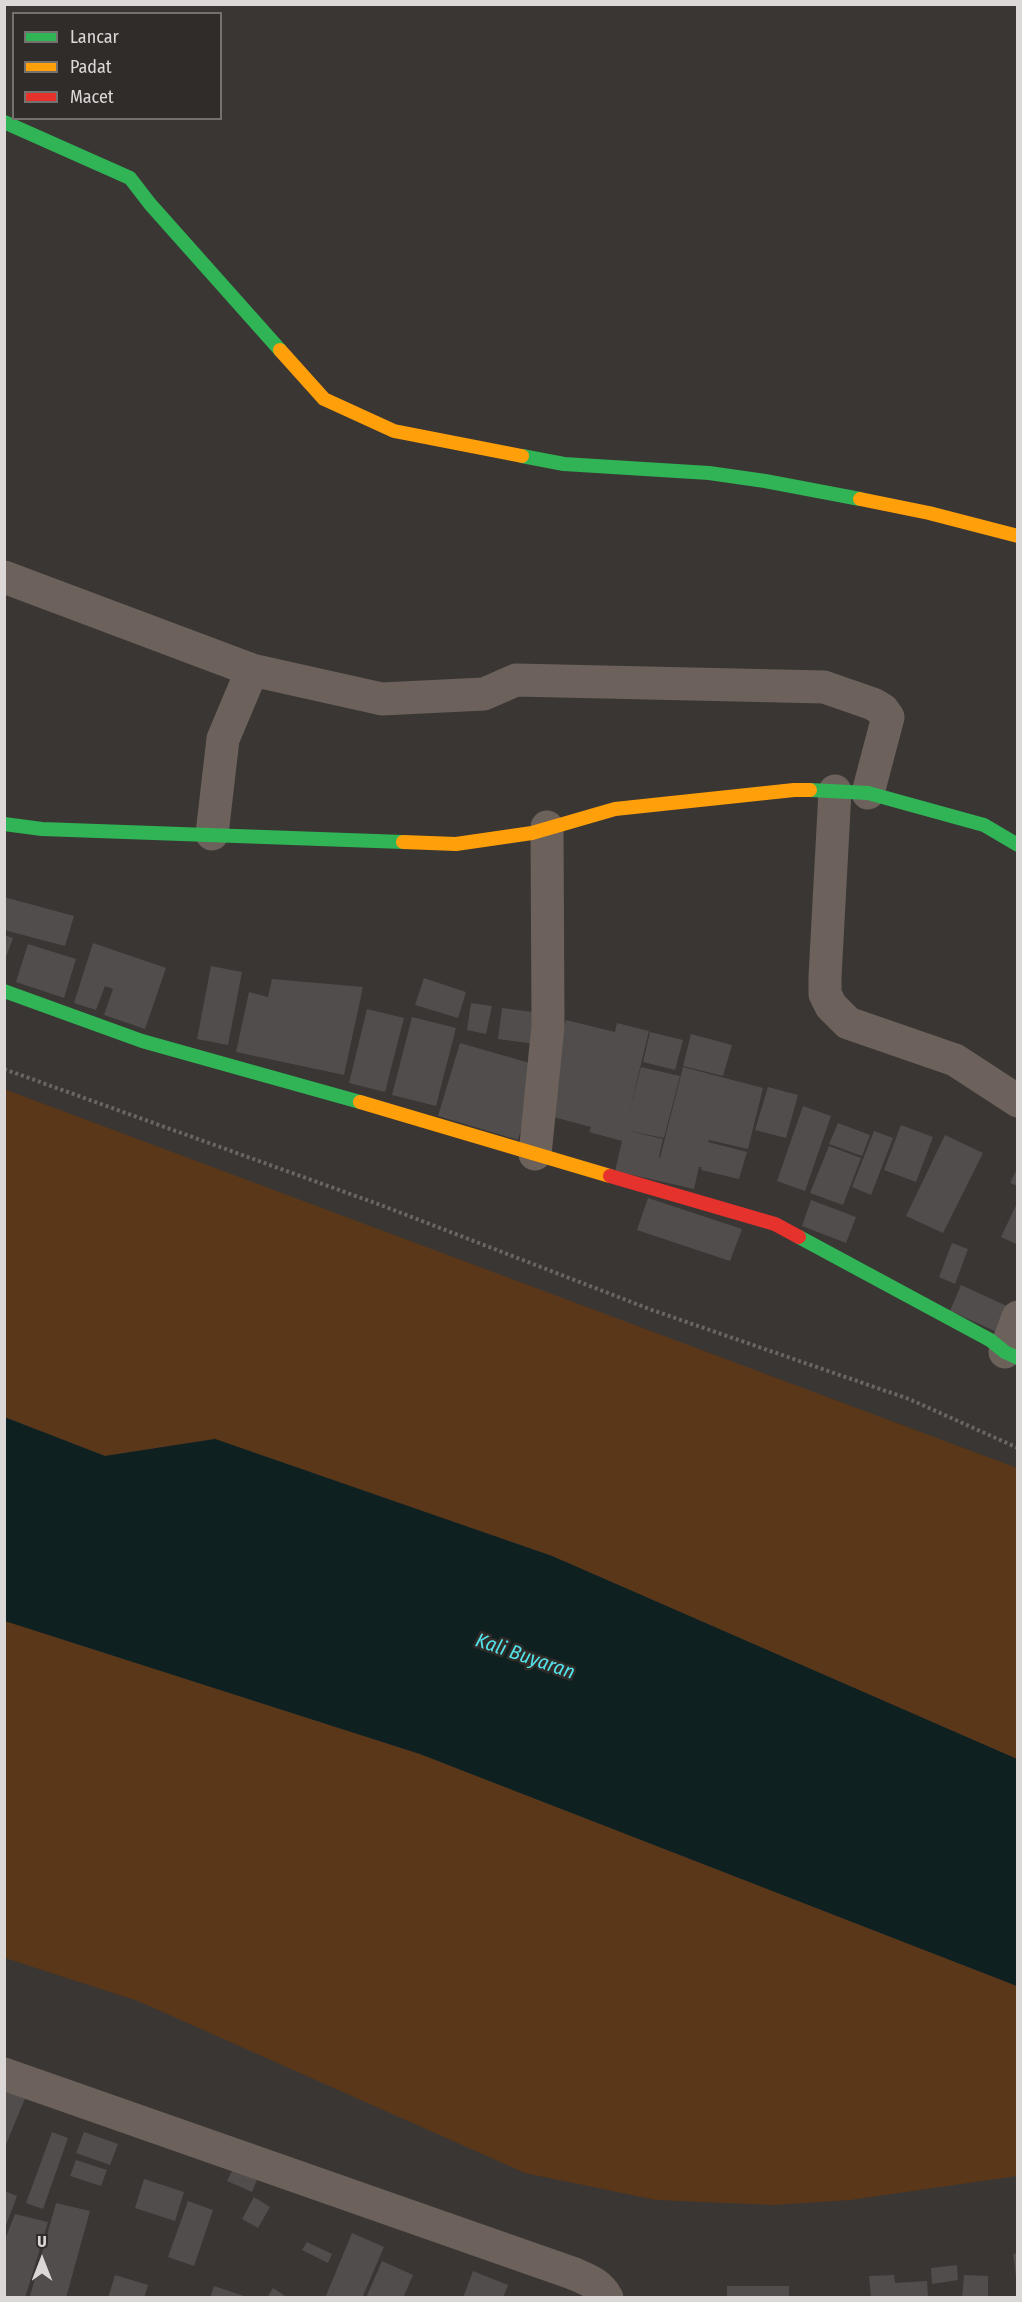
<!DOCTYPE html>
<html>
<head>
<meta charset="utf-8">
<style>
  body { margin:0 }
  #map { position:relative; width:1022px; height:2302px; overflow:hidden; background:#393634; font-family:"Fira Sans Condensed",sans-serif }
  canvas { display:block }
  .frame { position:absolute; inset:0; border:6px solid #dbd8d7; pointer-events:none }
  .legend { position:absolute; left:12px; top:12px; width:210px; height:108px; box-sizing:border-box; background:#302c29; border:2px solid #74716f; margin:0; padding:8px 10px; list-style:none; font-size:18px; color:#dbd8d7 }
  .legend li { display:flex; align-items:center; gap:12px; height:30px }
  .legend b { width:30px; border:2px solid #74716f }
  .north { position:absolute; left:12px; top:2230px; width:60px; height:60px; -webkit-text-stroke:4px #302c29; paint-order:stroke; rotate:0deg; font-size:16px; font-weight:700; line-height:24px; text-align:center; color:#dbd8d7 }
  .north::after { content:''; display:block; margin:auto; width:21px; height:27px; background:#dbd8d7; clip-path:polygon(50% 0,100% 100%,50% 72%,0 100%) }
</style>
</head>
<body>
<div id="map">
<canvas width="1022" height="2302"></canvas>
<div class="frame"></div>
<ul class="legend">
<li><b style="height:8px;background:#30b455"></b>Lancar</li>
<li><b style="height:8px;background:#ff9f0a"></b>Padat</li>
<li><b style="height:8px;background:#e5322d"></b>Macet</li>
</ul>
<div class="north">U</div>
</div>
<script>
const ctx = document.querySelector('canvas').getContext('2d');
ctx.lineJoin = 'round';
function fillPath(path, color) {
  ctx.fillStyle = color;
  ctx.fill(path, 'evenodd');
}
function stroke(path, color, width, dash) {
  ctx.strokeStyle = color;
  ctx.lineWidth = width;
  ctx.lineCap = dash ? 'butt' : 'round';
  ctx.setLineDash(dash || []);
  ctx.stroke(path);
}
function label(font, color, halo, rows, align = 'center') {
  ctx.font = font + ' "Fira Sans Condensed",sans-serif';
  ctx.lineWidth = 5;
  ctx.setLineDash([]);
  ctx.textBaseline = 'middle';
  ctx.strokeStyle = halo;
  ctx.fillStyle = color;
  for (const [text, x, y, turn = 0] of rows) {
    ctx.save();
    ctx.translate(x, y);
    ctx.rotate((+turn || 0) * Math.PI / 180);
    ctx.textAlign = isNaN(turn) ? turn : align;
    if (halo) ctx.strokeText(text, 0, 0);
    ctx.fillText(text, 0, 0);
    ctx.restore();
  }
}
fillPath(new Path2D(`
  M4,1089L1017,1468V1759L552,1556L215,1439L105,1456L5,1417Z
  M5,1621L420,1754L1017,1986V2176L850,2200L774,2205L656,2200L525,2173L138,2001L5,1958Z`), '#5b3719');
fillPath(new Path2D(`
  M4,1417L105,1456L215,1439L552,1556L1017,1759V1986L420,1754L5,1621Z`), '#0f2021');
fillPath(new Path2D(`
  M4,897L74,916L65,946L4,930Z
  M4,935L13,938L5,960H4Z
  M93,943L166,968L145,1029L104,1015L113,989L105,986L96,1010L74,1003Z
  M28,944L76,959L64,998L16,982Z
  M211,966L242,972L228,1045L197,1039Z
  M424,978L466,992L458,1018L415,1005Z
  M272,979L363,987L344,1075L236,1052L249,992L268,997Z
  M471,1003L492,1006L486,1034L467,1030Z
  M502,1008L540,1013L535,1044L498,1039Z
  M367,1009L404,1018L385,1092L349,1083Z
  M412,1017L456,1028L436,1106L392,1095Z
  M566,1020L615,1032L617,1023L649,1031L629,1113L641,1067L680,1076L664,1138L625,1130L663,1139L659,1157L660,1158L683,1067L763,1088L748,1149L709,1140L708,1142L747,1152L739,1179L701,1170L702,1167H699L694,1189L615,1171L622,1141L589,1132L591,1127L542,1114Z
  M650,1032L683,1040L675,1070L643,1062Z
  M691,1034L732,1045L723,1076L683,1066Z
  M460,1043L540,1066L518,1140L438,1116Z
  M768,1087L798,1095L786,1138L755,1130Z
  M803,1106L831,1116L805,1191L777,1181Z
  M838,1123L870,1135L862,1156L829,1144Z
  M901,1125L933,1137L916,1182L884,1170Z
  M874,1131L893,1138L871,1195L852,1187Z
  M945,1135L983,1153L943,1233L906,1216Z
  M829,1146L861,1158L843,1205L810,1193Z
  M1018,1167V1186L1010,1183Z
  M648,1198L742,1229L730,1261L637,1230Z
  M811,1200L856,1217L846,1243L802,1226Z
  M1018,1201V1245L1001,1237Z
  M952,1243L968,1249L955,1284L939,1277Z
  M961,1285L1009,1307L997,1332L950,1311Z
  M4,2082L28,2091L5,2147H4Z
  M52,2132L68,2138L43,2209L26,2203Z
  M84,2132L118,2144L110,2165L76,2153Z
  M76,2160L107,2170L101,2186L70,2176Z
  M234,2167L258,2177L252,2192L227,2181Z
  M144,2179L184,2192L175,2221L135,2208Z
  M4,2191L17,2196L5,2228H4Z
  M254,2197L270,2207L258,2228L242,2219Z
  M188,2201L213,2210L194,2266L168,2257Z
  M56,2203L90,2211L66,2298H34L30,2296Z
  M15,2214L48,2222L25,2298L4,2296V2242Z
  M352,2233L384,2247L362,2298H325Z
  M307,2242L332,2254L328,2263L302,2250Z
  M1018,2253V2277H1016L1013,2254Z
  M382,2261L413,2275L403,2298H366Z
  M957,2265L958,2280L932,2284L931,2268Z
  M473,2271L508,2285L503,2298H463Z
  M115,2275L148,2285L144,2298H108Z
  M894,2275L895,2283L927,2281L928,2298H871L869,2276Z
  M964,2275L988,2276V2298H962Z
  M214,2286L247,2297V2298H210Z
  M727,2286H789V2298H727Z
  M273,2288L288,2298H267Z`), '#504d4c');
stroke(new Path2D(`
  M4,1069L378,1204L652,1310L909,1399L1018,1448`), '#6c6560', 4, [3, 3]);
stroke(new Path2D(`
  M4,577L252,670L382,699L484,694L516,680L824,687L873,704L883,710L888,717L868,793
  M835,791L825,977V994L831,1006L848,1023L955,1060L1018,1101
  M212,834L223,739L252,670
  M535,1154L548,1026L547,827
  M1005,1352L1018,1317
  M4,2074L572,2273C586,2279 599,2283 607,2298`), '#6c625b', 33);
stroke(new Path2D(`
  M4,122L130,178L150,204L280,350
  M522,456L564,464L709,473L765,481L860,499
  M810,790L868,793L984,825L1018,845
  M4,824L42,829L403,842
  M4,991L142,1041L360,1102
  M799,1237L990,1340L1005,1352L1018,1358`), '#30b455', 14);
stroke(new Path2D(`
  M280,350L324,399L394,431L522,456
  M860,499L929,513L1018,536
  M403,842L456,844L532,833L615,809L794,790H810
  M360,1102L610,1176`), '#ff9f0a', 14);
stroke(new Path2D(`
  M610,1176L775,1224L799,1237`), '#e5322d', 14);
label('italic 20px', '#53e4ec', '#302c29', [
  ["Kali Buyaran",525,1657,19]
]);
</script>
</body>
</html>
